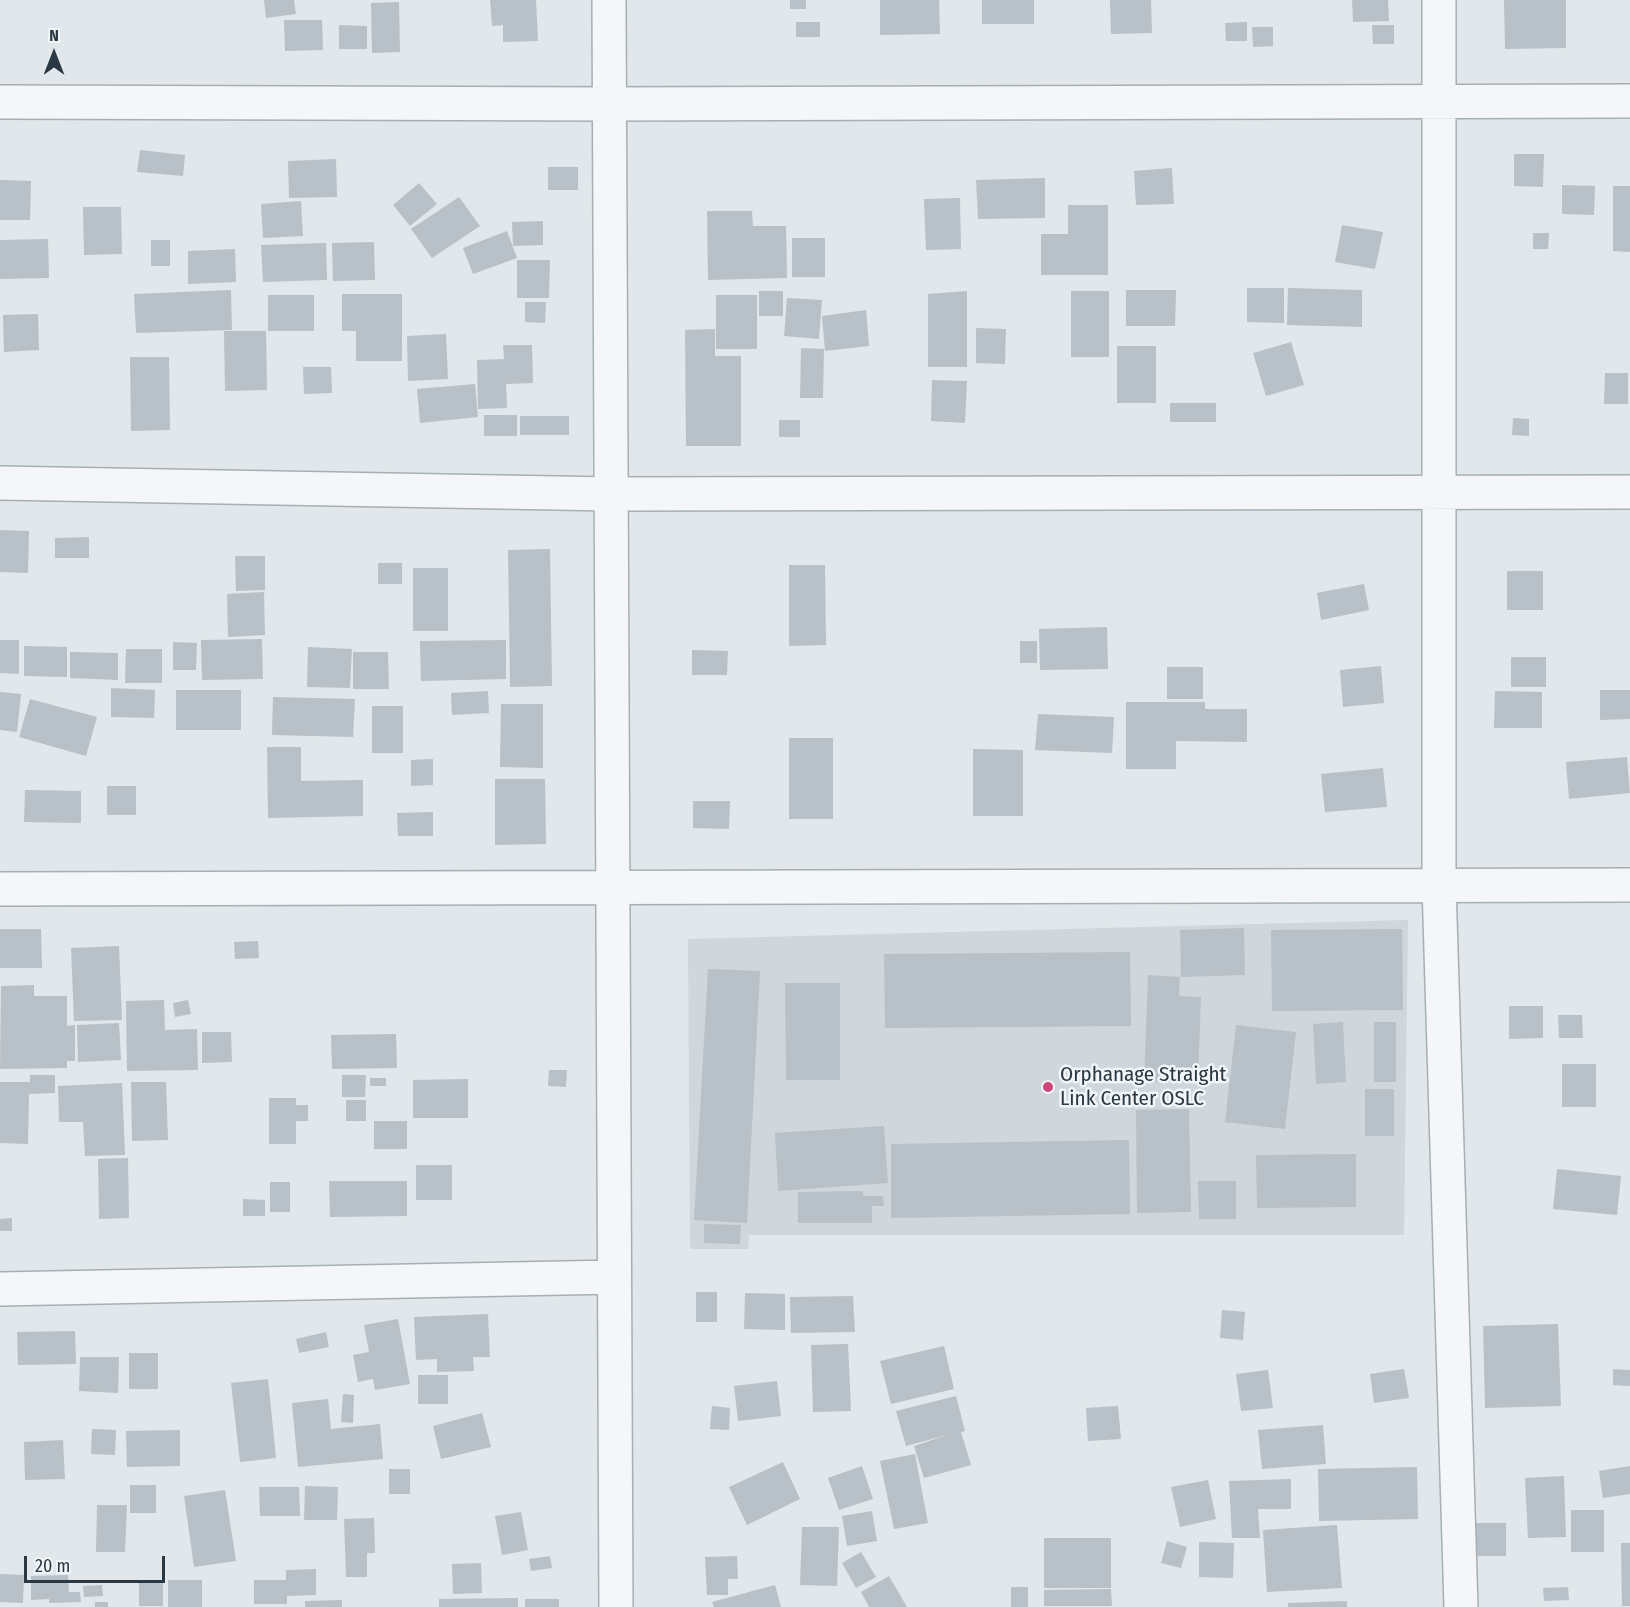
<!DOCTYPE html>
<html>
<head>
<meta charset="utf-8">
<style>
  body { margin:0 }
  #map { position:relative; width:1630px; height:1607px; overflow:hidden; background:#e1e7ea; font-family:"Fira Sans Condensed",sans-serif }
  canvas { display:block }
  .north { position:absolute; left:24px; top:24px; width:60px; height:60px; -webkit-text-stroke:4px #f1f5f7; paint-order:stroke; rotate:0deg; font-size:16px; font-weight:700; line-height:24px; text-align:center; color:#293842 }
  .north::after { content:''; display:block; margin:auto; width:21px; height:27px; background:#293842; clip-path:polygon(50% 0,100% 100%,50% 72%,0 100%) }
  .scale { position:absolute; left:24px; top:1556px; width:141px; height:27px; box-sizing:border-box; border:3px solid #293842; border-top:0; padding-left:8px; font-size:18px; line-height:21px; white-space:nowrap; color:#293842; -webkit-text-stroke:4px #f1f5f7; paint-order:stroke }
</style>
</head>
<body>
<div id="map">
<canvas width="1630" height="1607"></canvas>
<div class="north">N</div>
<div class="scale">20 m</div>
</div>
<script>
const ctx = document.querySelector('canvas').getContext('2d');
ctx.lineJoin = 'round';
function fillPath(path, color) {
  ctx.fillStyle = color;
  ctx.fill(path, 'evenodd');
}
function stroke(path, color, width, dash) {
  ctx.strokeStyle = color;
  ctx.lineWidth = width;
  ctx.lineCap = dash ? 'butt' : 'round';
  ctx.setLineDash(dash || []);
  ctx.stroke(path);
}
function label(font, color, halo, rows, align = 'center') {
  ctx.font = font + ' "Fira Sans Condensed",sans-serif';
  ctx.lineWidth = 5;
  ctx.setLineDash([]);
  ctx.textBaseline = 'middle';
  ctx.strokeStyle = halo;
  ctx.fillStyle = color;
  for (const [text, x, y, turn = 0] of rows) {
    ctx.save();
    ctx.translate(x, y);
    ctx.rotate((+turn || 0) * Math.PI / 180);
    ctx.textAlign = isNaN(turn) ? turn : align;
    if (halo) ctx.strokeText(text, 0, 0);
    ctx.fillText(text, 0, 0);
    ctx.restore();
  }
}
fillPath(new Path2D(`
  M1408,920L1404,1235H749L748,1249H690L688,939Z`), '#cfd6dc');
fillPath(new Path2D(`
  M264,0H294L296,14L266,18Z
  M490,0H536L538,41L503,42V25L492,26Z
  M790,0H806V9H790Z
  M880,0H939L940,34L880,35Z
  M982,0H1034V24H982Z
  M1110,0H1151L1152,33L1111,34Z
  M1352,0H1388L1389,21L1353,22Z
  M1504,0H1566V48L1505,49Z
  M399,2L400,52L372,53L371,3Z
  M284,20H322L323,50L285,51Z
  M796,22H820V37H796Z
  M1247,22V41H1226L1225,23Z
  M339,25L367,26V49H339Z
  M1372,25H1394V44H1373Z
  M1252,27H1273V46L1253,47Z
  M140,150L185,155L183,176L137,172Z
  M1514,154H1544L1543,187L1514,186Z
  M336,159L337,197L289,198L288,161Z
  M548,167H578V190H548Z
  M1172,168L1174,204L1136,205L1134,171Z
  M1045,178V218L978,219L976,180Z
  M0,180L31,181L30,220H0Z
  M419,183L437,204L410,226L393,205Z
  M1562,185L1595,186L1594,215L1562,214Z
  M1613,186H1630V252L1613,251Z
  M459,197L480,226L432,258L411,229Z
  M960,198L961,249L926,250L924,199Z
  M301,201L303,236L263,238L261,204Z
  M1068,205H1108V275H1041V234H1068Z
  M83,207H121L122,254L84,255Z
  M707,211H752L753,226H786L787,278L708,280Z
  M543,221V245L513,246L512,222Z
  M1342,225L1383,232L1375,269L1335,262Z
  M507,231L517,258L473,274L463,248Z
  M1533,233H1549L1548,249H1533Z
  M792,238H825V277H792Z
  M48,239L49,278L0,279V240Z
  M151,240H170V266H151Z
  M374,242L375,280L333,281L332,243Z
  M326,243L327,280L263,282L261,245Z
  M235,249L236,282L188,284V251Z
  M517,260H550L549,298H517Z
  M1247,288H1284V323L1247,322Z
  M1288,288L1362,290V327L1287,325Z
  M231,290L232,330L136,333L134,294Z
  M1126,290H1176L1175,326H1126Z
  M759,291H783V316H759Z
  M967,291V367H928V294Z
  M1071,291H1109V357H1071Z
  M342,294H402V361H356V331H342Z
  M268,295H314V331H268Z
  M716,295H757V349H716Z
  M787,298L822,300L819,339L784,336Z
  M525,302H546L545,323L525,322Z
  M866,310L869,346L825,351L822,316Z
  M38,314L39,350L4,352L3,315Z
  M976,328L1006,329L1005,364L976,363Z
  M715,329V356H741V446H686L685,330Z
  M224,331H266L267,390L225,391Z
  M446,334L448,379L408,381L407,336Z
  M1291,342L1304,385L1266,396L1253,353Z
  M503,345H532L533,383L506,384L507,408L478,409L477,360L504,359Z
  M1117,346H1156V403H1117Z
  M801,348L824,349L823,398H800Z
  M130,357H169L170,430L131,431Z
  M303,367H331L332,393L304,394Z
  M1605,373H1628V404H1604Z
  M932,380L967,381L965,423L931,421Z
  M475,384L478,417L420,423L417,389Z
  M1170,403H1216V422H1170Z
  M484,415H517V436H484Z
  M520,416H569V435H520Z
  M1513,418L1529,419V436L1512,435Z
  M779,420H800V437H779Z
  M0,530L29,531L28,573L0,572Z
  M89,537V558H55V538Z
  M550,549L552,686L510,687L508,550Z
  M235,556H265V590L236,591Z
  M378,563H402V584H378Z
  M789,565H825L826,645L789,646Z
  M413,568H448V631H413Z
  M1507,571H1543V610H1507Z
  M1364,584L1369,610L1321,620L1317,593Z
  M264,592L265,635L228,637L227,594Z
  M1107,627L1108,669L1040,670L1039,629Z
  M262,639L263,679L202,680L201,640Z
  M0,640H19V674L0,673Z
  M506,640V679L421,681L420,641Z
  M1020,641H1037V663H1020Z
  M173,642L197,643L196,670H173Z
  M24,646L67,647V677L24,676Z
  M308,647L352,649L350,688L307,687Z
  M126,649H162V683H125Z
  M692,650L728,651L727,675H692Z
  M70,652L118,653V680L70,678Z
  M353,652H388L389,689H353Z
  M1511,657H1546V687H1511Z
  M1381,666L1384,703L1343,707L1340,670Z
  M1167,667H1203V699H1167Z
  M111,688L155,690L154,718L111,717Z
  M176,690H241V730H176Z
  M1600,690H1630V719L1600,720Z
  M488,691L489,713L452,715L451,693Z
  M1495,691L1542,692V728H1494Z
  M0,692L21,694L17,732L0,730Z
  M273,697L355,699L353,737L272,735Z
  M30,699L97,717L86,756L19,737Z
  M1126,702H1205V709H1247V742L1176,741V769H1126Z
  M501,704H543V768L500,767Z
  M372,706H403V753H372Z
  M1038,714L1114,717L1112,753L1035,750Z
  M789,738H833V819H789Z
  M267,747H301V781L363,780V816L268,818Z
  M973,749L1023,750V816H973Z
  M1627,757L1630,793L1569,799L1566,762Z
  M433,759V785L411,786V760Z
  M1383,768L1387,807L1325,812L1321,774Z
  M495,779H545L546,844L495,845Z
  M107,786H136V815H107Z
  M25,790L81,791V823L24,822Z
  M693,801H730L729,829L693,828Z
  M433,812V836H398L397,813Z
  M1244,928L1245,975L1181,977L1180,930Z
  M0,929H41L42,968H0Z
  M1402,929L1403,1010L1272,1011L1271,930Z
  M258,941L259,958L235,959L234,942Z
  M119,946L122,1020L74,1021L71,948Z
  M1130,952L1131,1026L885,1028L884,954Z
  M708,969L760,971L747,1223L694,1220Z
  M1148,975L1180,977L1179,996L1201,997L1198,1083L1144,1081Z
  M785,983H840V1080H786Z
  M34,985V996H67V1026L75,1025V1061H67V1068L0,1069L1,986Z
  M164,1000L165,1030L197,1029L198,1070L127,1071L126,1001Z
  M188,1000L191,1014L175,1017L173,1003Z
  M1509,1006H1543V1038L1509,1039Z
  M1558,1015H1582L1583,1038H1559Z
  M1343,1022L1346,1082L1316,1084L1313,1024Z
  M1374,1022H1396V1082H1374Z
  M119,1023L121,1060L78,1062L77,1025Z
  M1236,1025L1296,1032L1285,1129L1225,1122Z
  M202,1032H231L232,1062L202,1063Z
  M396,1034L397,1068L332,1069L331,1035Z
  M1562,1064H1596V1107H1562Z
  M549,1070H567L566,1087L548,1086Z
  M30,1075H55V1093L29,1094L28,1144L0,1143V1082H30Z
  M342,1075H366L365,1097H342Z
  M370,1078H386V1086H370Z
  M468,1079V1118H413V1080Z
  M131,1082H166L168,1140L132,1141Z
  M122,1083L125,1155L85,1156L83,1122H59L58,1086Z
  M1365,1089H1394V1136H1365Z
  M269,1098H296V1105H308V1121H296V1144H269Z
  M346,1100H366V1121H346Z
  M1189,1109L1191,1212L1137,1213L1136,1110Z
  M374,1121H407V1149H374Z
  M884,1126L888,1183L778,1191L775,1133Z
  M1129,1140L1130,1214L891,1218V1144Z
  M1356,1154V1207L1257,1208L1256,1155Z
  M128,1158L129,1218L99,1219L98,1159Z
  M416,1165H452V1200H416Z
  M1557,1169L1621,1176L1617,1215L1553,1209Z
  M329,1181H407V1216L330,1217Z
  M1198,1181H1236V1219H1199Z
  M270,1182H290V1212H270Z
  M863,1191V1196H883L884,1206H872V1223H798V1192Z
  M243,1199L265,1200V1216H243Z
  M12,1218V1231H0V1219Z
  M704,1224L741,1225L740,1244L704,1243Z
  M696,1292H717V1322H696Z
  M745,1293L785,1294V1330L744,1329Z
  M853,1296L855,1332L791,1333L790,1297Z
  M1222,1310L1245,1312L1243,1340L1220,1338Z
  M488,1314L490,1357H473L474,1371L437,1372V1359L416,1360L414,1317Z
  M398,1319L410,1384L375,1390L373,1379L358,1382L353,1355L369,1352L364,1325Z
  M1558,1324L1561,1406L1485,1408L1483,1326Z
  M75,1331L76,1364L18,1365L17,1332Z
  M326,1332L329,1347L299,1353L296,1339Z
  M848,1344L851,1411L813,1412L811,1345Z
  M944,1346L954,1389L891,1404L880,1361Z
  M129,1353H158V1389H129Z
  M80,1357H119L118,1393L79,1391Z
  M1404,1369L1409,1398L1374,1403L1370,1374Z
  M1613,1369L1630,1370V1386L1613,1385Z
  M1268,1370L1273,1408L1241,1411L1236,1374Z
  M418,1375H448V1404H418Z
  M268,1379L276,1458L240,1462L231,1383Z
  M777,1381L781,1416L738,1421L734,1386Z
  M343,1394L354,1395L353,1423L341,1422Z
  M956,1396L965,1431L961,1432L971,1465L924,1478L914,1446L947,1435L906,1446L896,1411Z
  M328,1399L331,1429L380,1424L383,1459L298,1467L292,1403Z
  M712,1406L730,1408L729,1430L710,1429Z
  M1118,1406L1121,1439L1088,1441L1086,1408Z
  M482,1413L491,1447L441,1459L433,1426Z
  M1323,1425L1326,1464L1262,1469L1258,1430Z
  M92,1429L116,1430L115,1455L91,1454Z
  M180,1430V1466L127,1467L126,1431Z
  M63,1440L65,1479L25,1480L24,1442Z
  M915,1454L928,1523L894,1529L880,1461Z
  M783,1462L800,1499L747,1525L729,1487Z
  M862,1466L873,1499L839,1510L828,1478Z
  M1630,1466V1494L1603,1498L1599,1471Z
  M1417,1467L1418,1519L1319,1521L1318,1469Z
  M389,1469H410V1494H389Z
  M1564,1476L1566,1537L1528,1538L1525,1478Z
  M1291,1479V1509H1258L1260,1538H1232L1229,1481Z
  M1208,1480L1216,1519L1180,1527L1171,1487Z
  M130,1485H156V1513H130Z
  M305,1486L338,1487L337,1520H304Z
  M259,1487H299L300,1516H260Z
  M225,1490L236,1561L194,1567L184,1496Z
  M97,1505H127L125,1552H96Z
  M1571,1510H1604V1552H1571Z
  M872,1511L877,1541L847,1546L842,1516Z
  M521,1512L528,1550L502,1555L495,1516Z
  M374,1518L375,1553H367V1577H346L344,1519Z
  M1473,1523H1506V1556H1474Z
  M1337,1525L1342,1588L1267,1592L1263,1530Z
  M802,1527H839L837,1586L800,1585Z
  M1044,1538H1111V1588H1044Z
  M1167,1541L1187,1547L1181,1568L1161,1563Z
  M1199,1542L1234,1543L1233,1578L1199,1577Z
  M1621,1543H1630V1606H1622Z
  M861,1552L876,1577L856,1588L842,1563Z
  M550,1556L552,1568L531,1571L529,1559Z
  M737,1556L738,1579H728V1595H707L705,1557Z
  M481,1563L482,1593L453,1594L452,1564Z
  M316,1569V1595L287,1596V1604H254V1580H286V1570Z
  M0,1574L24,1575L23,1603L0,1602Z
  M68,1575L69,1592H80L81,1602L49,1603V1599L31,1600V1576Z
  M889,1576L907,1607H869L861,1592Z
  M168,1580H202V1607H168Z
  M139,1581H163V1606H139Z
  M102,1585L103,1596L84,1597L83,1586Z
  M775,1585L781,1607H714L712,1602Z
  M1011,1587H1028V1607H1011Z
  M1568,1587L1569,1600L1544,1601L1543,1588Z
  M1111,1589L1112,1606H1044V1590Z
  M518,1598V1607H439V1599Z
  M525,1599H559V1607H525Z
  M342,1600V1607H305V1601Z
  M1347,1601V1607H1288V1603Z
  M95,1602H108V1607H95Z`), '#b8c1c7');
const minor = new Path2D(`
  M609,0L616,1607
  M1439,0V885L1461,1607
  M0,102L609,104L1630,101
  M0,483L611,494L1630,492
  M0,889L1630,885
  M0,1289L614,1277`);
stroke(minor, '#a6afb4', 36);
stroke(minor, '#f4f6f8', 33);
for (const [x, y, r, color] of [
  [1048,1087,6,"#cf4678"]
]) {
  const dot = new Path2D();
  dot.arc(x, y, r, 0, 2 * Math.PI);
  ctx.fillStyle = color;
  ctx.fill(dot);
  stroke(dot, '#f1f5f7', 2);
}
label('21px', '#293842', '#f1f5f7', [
  ["Orphanage Straight",1060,1075],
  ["Link Center OSLC",1060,1099]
], 'left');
</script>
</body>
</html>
